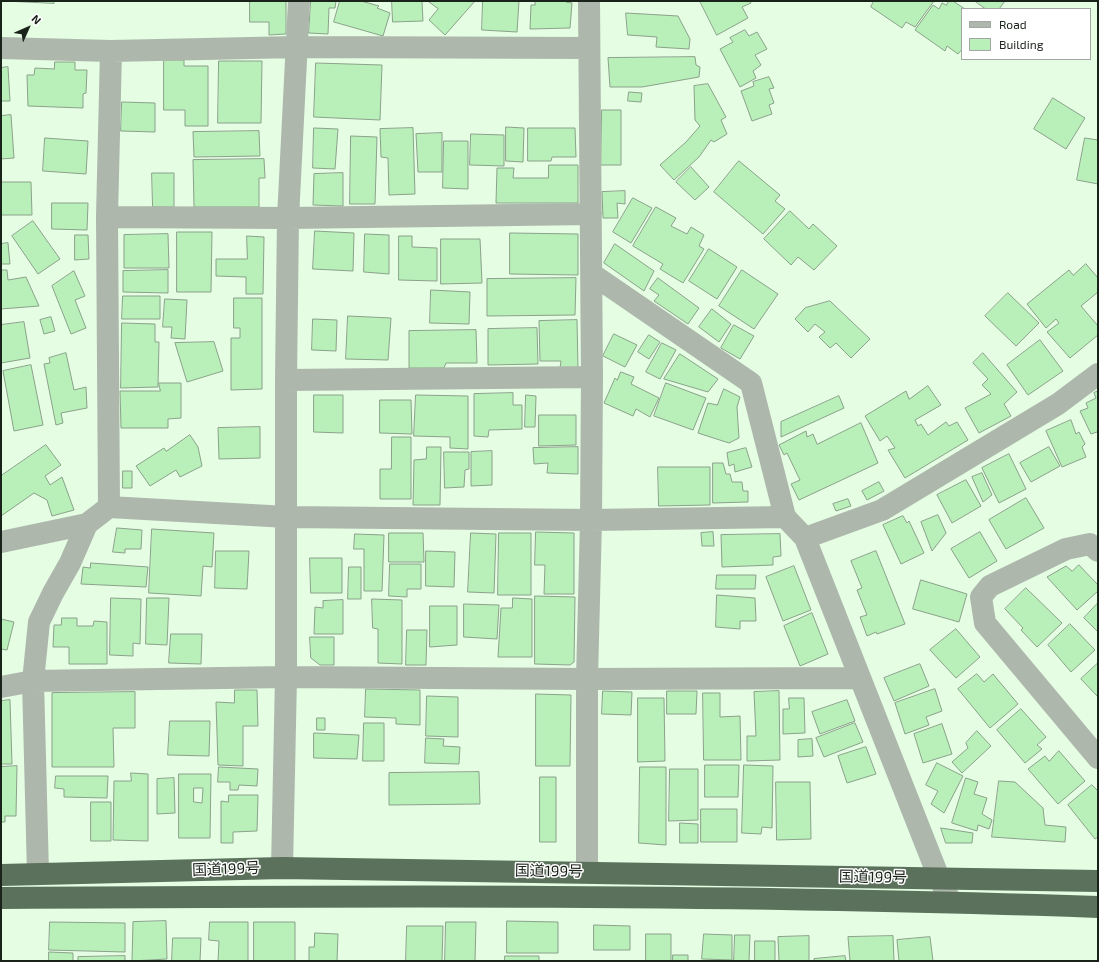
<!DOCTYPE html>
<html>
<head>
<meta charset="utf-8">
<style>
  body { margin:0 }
  #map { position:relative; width:1099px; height:962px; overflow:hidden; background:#e4fde3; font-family:"Exo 2",sans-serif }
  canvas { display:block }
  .frame { position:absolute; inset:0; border:2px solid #1a2319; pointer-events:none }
  .legend { position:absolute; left:961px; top:8px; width:130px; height:52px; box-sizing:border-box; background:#fff; border:1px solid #a3a7a3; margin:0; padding:5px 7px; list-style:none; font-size:12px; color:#1a2319 }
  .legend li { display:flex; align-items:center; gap:8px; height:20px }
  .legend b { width:20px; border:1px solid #a3a7a3 }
  .north { position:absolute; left:8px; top:8px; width:40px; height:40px; -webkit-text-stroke:3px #fff; paint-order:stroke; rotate:45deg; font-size:11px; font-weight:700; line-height:16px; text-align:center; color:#1a2319 }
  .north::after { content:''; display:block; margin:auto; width:14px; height:18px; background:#1a2319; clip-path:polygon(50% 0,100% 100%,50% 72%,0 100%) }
</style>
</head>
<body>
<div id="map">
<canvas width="1099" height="962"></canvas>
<div class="frame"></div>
<ul class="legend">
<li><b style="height:5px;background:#adb7ac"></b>Road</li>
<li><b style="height:11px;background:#b9efb9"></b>Building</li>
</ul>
<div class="north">N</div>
</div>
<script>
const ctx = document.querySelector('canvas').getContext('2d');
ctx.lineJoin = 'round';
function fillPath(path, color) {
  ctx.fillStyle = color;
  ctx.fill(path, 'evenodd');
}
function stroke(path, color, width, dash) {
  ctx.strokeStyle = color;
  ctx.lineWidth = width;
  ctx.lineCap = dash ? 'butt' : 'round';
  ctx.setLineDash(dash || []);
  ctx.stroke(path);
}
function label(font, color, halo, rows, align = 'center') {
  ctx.font = font + ' "Exo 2","Noto Sans JP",sans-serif';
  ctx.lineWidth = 3;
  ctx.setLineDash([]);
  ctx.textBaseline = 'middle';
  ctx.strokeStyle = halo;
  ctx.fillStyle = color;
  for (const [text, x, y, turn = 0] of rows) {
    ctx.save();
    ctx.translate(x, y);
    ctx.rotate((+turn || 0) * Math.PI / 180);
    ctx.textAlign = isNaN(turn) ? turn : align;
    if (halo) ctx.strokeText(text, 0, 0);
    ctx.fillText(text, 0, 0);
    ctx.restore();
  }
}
const building = new Path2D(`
  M5,1H54V3Z
  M250,1H286V34L269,35V22H250Z
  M311,1H336L335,8H329L328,34L309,33Z
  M340,1H361L379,6L377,8L390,13L383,36L334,22Z
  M392,1H422L423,21L393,22Z
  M428,1H475L445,35L429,20L438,9Z
  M483,1H519L517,32L482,30Z
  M535,1H566V2L572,3L570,28L530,29L531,5H535Z
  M700,1H750L751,3L742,7L748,18L717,35Z
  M874,1H934L915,27L906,22L902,28L871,7Z
  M949,1H953L965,9H962V49L958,54L947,46L945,51L915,30L933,5L939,9L942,3L946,5Z
  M975,1H1005L999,9H986Z
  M626,13L678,16L690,39L689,49L656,47L657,37L628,35Z
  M745,30L749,36L757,32L767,49L755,55L761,65L753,71L756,78L740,87L720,49L733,42L730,38Z
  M695,57L696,65L700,67L699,77L642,87H610L608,58Z
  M164,60H184V66H208V126H185V110H164Z
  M219,61H262L261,123H218Z
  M55,62H75V70H87L86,93L83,94V108L28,106L27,75H34L35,68L54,69Z
  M316,63L382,65L380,120L314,117Z
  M8,67L10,101H1V68Z
  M769,77L774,88L769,89L774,103L769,105L772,114L752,121L741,91L754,86L753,82Z
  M708,84L726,117L721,120L727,134L714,142L711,140L699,157L674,180L660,165L686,142L700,126L695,120L694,86Z
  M629,92L642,93L641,102L628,101Z
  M1053,98L1085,118L1066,149L1034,129Z
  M122,102L155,103V132L121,131Z
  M602,110H621V165H601Z
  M11,115L14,158L1,159V116Z
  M506,127L524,128L523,162L506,161Z
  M314,128L338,129L335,169L313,168Z
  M413,128L415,194L389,195L388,158L381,157L380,129Z
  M528,128H575L576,157H552L551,161H528Z
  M259,131L260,156L194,157L193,132Z
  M442,133V172H418L416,134Z
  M471,134L504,135V166L470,165Z
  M351,136L377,137L375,204H350Z
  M45,138L88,141L86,174L43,171Z
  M1085,138L1098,140V184L1077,180Z
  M444,141H468V189L443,188Z
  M264,159L265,178H259V207H194L193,160Z
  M739,161L780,195L775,201L785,209L763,234L714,192Z
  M549,165H578V203H496L497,168H514L513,178H548Z
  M691,167L709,187L695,200L676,182Z
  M152,173H174V207H153Z
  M343,173V206L313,205L314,174Z
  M1,182H31L32,215H1Z
  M625,191V204L617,203L618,218H603L602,192Z
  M633,198L652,208L631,243L613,232Z
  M52,203H88L87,230L52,229Z
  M656,207L676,218L671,226L687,234L691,227L704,235L699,246L704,249L683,283L660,269L663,264L633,246Z
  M790,211L809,229L813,224L837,246L814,270L798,257L791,265L764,239Z
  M33,221L60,259L38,274L12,236Z
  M315,231L354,233L353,271L313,269Z
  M177,232H212L211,292H177Z
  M510,233L578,234V275L510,274Z
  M168,234L169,268H124V235Z
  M365,234L389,235V274L364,272Z
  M75,235H88L89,259L75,260Z
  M247,236L264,237L263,294H246V277L216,276V259H247Z
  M399,236H412V247L437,248V281L399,280Z
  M441,239H480L482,283L441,284Z
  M8,243L10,264H1V244Z
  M615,244L654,271L644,291L604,263Z
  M709,249L737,267L717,299L689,281Z
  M1086,264L1098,278V292L1081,306L1098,326V335L1070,358L1047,332L1059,323L1056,319L1046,328L1027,304L1069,270L1073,275Z
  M1,270H7L8,280L26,277L39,306L1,309Z
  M168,270V293L123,292V271Z
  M742,270L778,294L754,329L719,306Z
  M74,271L85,296L75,300L86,328L71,334L52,286Z
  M576,278L575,315L487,316V279Z
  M658,278L699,308L688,324L654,301L659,295L650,289Z
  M431,290L470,292L469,324L430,323Z
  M1008,293L1039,323L1016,346L985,316Z
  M123,296H160V319H122Z
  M234,298H262V389L231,390V338H240V328H234Z
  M165,299L187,300L185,339L171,338L172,327H163Z
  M830,301L870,339L851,358L836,343L830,348L819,337L825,332L815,324L808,332L795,319L805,308Z
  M712,309L731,324L719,342L699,327Z
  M348,316L391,318L388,360L346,359Z
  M51,317L55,331L44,334L40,320Z
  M313,319L337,320L336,351L312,350Z
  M577,320L578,368H560L561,361H540L539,321Z
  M24,322L30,358L1,363V325Z
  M122,323L155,324V342H159L158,387L121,388Z
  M734,325L754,336L740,359L721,348Z
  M537,328L538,364L488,365V329Z
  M476,330L477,363H446L444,368H409V331Z
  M614,334L637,345L625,367L603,356Z
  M649,335L660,342L649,359L638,352Z
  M1040,340L1063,371L1028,395L1007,365Z
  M214,342L223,371L187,382L175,343Z
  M662,343L676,350L660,379L646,372Z
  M66,353L74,390L86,387L87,408L61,413L63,423L56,425L44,364L50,363L49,358Z
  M983,353L1017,392L1004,404L1011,416L979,433L965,408L991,394L982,385L988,379L973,363Z
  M680,354L718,379L708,392L664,379Z
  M31,365L43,425L14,431L3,371Z
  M621,372L634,377L631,384L659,398L650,417L636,409L633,416L604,403L615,378L617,380Z
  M159,383H181V418L168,419V428H121L120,391H160Z
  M666,383L706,398L693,430L654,416Z
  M928,386L941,405L915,420L918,426L921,424L928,435L946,422L949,426L957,422L968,440L905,478L888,450L895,448L887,436L880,441L865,416L906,391L909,399Z
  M724,389L740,397L737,407L739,438L729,443L698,433L708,403L717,405Z
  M1098,391V433L1097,432L1091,434L1080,411L1088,408L1086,403L1096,398L1094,393Z
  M513,393V405H522V429L489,430L488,437L474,436V394Z
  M314,395H343V433L314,432Z
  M416,395L468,396V449L450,448V437L414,436Z
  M526,395L536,396L535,427H525Z
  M839,396L844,408L781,437V422Z
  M380,400H411L412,434L380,433Z
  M539,415H576V445L539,446Z
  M1071,420L1076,434L1079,432L1085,444L1082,447L1086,457L1062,467L1046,431Z
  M861,423L878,463L799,500L791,484L800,480L787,453L784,455L779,445L806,431L807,437L813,434L817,444Z
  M260,427V458L219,459L218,428Z
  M190,435L198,447L202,466L180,477L176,470L150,486L136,466L164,448L166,451Z
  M392,437H411V499H380V469H391Z
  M46,445L61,465L45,476L50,485L62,477L74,510L52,516L47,500L34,493L1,516V476Z
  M427,447H441L440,505H413L414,460L426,459Z
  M578,447V474L547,473L548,463L534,464L533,448Z
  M1049,447L1060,466L1031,482L1020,463Z
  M746,448L752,467L735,472L734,464L729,466L727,453Z
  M492,451V485L471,486V452Z
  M444,452H469V469L465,470L464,487L445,488Z
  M1009,454L1026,489L999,503L982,468Z
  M713,463H723L726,474H730L732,482H742L743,491H748V502L713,503Z
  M658,467H710V505L659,506Z
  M123,471H132V488H123Z
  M982,473L992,495L983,502L972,477Z
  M966,480L981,506L952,523L937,495Z
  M879,482L884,491L867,500L862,491Z
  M1026,498L1044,528L1006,549L989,520Z
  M848,499L851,506L836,511L833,504Z
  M938,515L946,533L932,551L921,522Z
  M903,516L907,523L909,521L924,553L901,564L883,525Z
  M117,528L142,530L141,549H125V553L113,552Z
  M152,529L214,533L212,567L203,566L201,596L149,593Z
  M536,532L574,533V594H544L545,565H535Z
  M713,532L714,546H702L701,533Z
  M980,532L997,561L969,578L951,549Z
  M389,533H423L424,562H389Z
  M471,533L496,534L494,593L468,592Z
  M499,533H531V595H498Z
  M355,534L384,535L382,591H364V549H354Z
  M780,534L781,556L773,557V565L722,567L721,535Z
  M216,551H249L247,589L215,588Z
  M426,551L455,552L454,587L426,586Z
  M876,551L905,624L877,634L876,632L867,636L860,617L867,615L857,590L862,588L851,561Z
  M310,558H342V593H311Z
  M91,563L148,567L146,587L81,584L83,567L90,568Z
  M390,564H421V589H407V597L389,596Z
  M1079,565L1098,585V591L1077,610L1047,577L1066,566L1072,571Z
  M794,566L811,610L783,621L766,577Z
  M349,567H361V599H348Z
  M717,575H756L755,589H716Z
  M921,580L967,594L959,622L913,609Z
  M1026,588L1062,623L1037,647L1021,630L1023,628L1005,609Z
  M717,595L755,598L756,621H740V629L716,627Z
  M535,596L575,597L574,662L570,665L535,664Z
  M111,598L141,599L140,644L133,643V656L110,655Z
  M147,598H169L167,645L146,644Z
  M513,598L532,599V657H498L501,608H512Z
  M372,599L402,600V664L378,663V629L373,628Z
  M343,600V634H314L315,607L323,608V601Z
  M1098,603V632L1084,618Z
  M464,604L499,605L497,639L464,637Z
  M430,606H457V645L430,647Z
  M812,613L828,654L800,666L784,626Z
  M62,618H77V626H93L94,621L107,622V664H69V647H53L54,625H61Z
  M1,619L14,622L7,650L1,649Z
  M1070,624L1095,650L1071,672L1048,645Z
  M956,629L980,657L956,678L930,650Z
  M407,630H427L426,665H406Z
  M171,634H202L201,664L169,663Z
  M310,637H334V665H320L311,658Z
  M1098,663V697L1081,679Z
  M920,664L929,686L894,701L884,678Z
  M977,674L984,682L993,674L1018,704L990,728L958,689Z
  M366,689L420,690V725L396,724V718L365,717Z
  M935,689L942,711L926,717L929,725L905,734L895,703Z
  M235,690H257L258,726H243V766L218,765L216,702L234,703Z
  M603,691L632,692L631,715L602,714Z
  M667,691H697L696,714H667Z
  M779,691L780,760L747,761V736H756L754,692Z
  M135,692V728H113L114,767H52V693Z
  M703,693H720V717L740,716L741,760H704Z
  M536,694L571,695L570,766H536Z
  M427,696L458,697V737L426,736Z
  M638,698H664L665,761L638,762Z
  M789,698H804L805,733L783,734V709H789Z
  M10,700L12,764H1V701Z
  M847,700L855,721L820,734L812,712Z
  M1021,709L1046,737L1037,745L1042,749L1025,763L997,730Z
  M317,718H325V730H317Z
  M170,721H210L209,756L168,755Z
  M364,723H384V761H363Z
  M855,723L863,742L824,757L816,738Z
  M942,724L952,754L923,763L914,734Z
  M977,731L991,746L962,773L952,762L968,748L966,743Z
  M314,733L359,735L357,759L314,758Z
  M426,738L444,739L443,746L460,747L459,764L425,763Z
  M812,739L813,756L798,757V740Z
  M866,747L876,774L847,783L838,756Z
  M1059,751L1085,781L1058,804L1028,769L1045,756L1049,761Z
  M937,763L963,776L944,813L931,804L938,791L926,785Z
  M705,765H739L738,797H705Z
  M744,765L773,766L772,828L762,827L761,834L742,833Z
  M17,766L16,816H5V822H1V767Z
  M219,767L258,769L257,786L239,785L238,790H230V782H218Z
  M640,767H666V845L639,843Z
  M670,769H698V820L669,821Z
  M479,772L480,804L389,805V773Z
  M131,773L148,774V841L113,840L114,781H131Z
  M179,774H211L210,838H179ZM194,788H203L202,803L194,802Z
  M56,776H108L107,798L64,797V789L55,788Z
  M540,777H556V842H540Z
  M174,778L175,813L157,814V779Z
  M966,778L978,782L974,794L987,798L982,814L992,820L989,829L978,825L977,831L952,823Z
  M999,781L1015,782L1043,808L1045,825L1066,827L1065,842L992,837Z
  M776,782H810L811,839L777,840Z
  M1092,785L1098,791V837L1095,839L1068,805Z
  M229,795H258L257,831L233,832V843H221V801L228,802Z
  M91,802H111V841H91Z
  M701,809H737V842H701Z
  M680,823L698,824V843H680Z
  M941,828L973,833L972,843H946Z
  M166,921L167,959L132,961L133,922Z
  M507,921L558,922V953H507Z
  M50,922L125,923V952L49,950Z
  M210,922H248V961H218L219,941L209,940Z
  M254,922H295V961H254Z
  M446,922H476L475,961H445Z
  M594,925L630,926V950H594Z
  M407,926H443L442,961H406Z
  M315,933L338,934L337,961H309V947H314Z
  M646,934H671V961H646Z
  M704,934L732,935V960L702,959Z
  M735,935H750L749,961H734Z
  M809,936V961H779L778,937Z
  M893,936L894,961H850L848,937Z
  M930,937L933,961H899L897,940Z
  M173,938H201L200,961H172Z
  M755,941H775V961H755Z
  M49,952L73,953V961H49Z
  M673,955H688V961H673Z
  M125,956V961H78V957Z
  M505,956H539V961H505Z
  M845,956L846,961H814V959Z`);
fillPath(building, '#b9efb9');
stroke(building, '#8aa28a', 1);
stroke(new Path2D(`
  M1,48L111,51L297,47L589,48
  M107,217L288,218L591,214
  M592,274L751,383L785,517L805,538L939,878L951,902
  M286,380L592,377
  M109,507L107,217L111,51
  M805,538L882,510L1058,404L1098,374
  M1,542L87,524L109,507L287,517L591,520L785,517
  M1098,551L1090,544L1066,549L990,586L981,597L985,623L1098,758
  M1,687L33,681L286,677L587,679L859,678
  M282,868L286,677V380L288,218L299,1
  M587,872V679L591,520L592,377L589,1
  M38,874L33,681L39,622L53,593L70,563L87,524`), '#adb7ac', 22);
stroke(new Path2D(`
  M1,875L282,868L1098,881
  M1,898C367,896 733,894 1098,907`), '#5b715b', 22);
label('15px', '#1a2319', '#fff', [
  ["国道199号",226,869,-2],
  ["国道199号",549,871,1],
  ["国道199号",873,877,1]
]);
</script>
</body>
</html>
